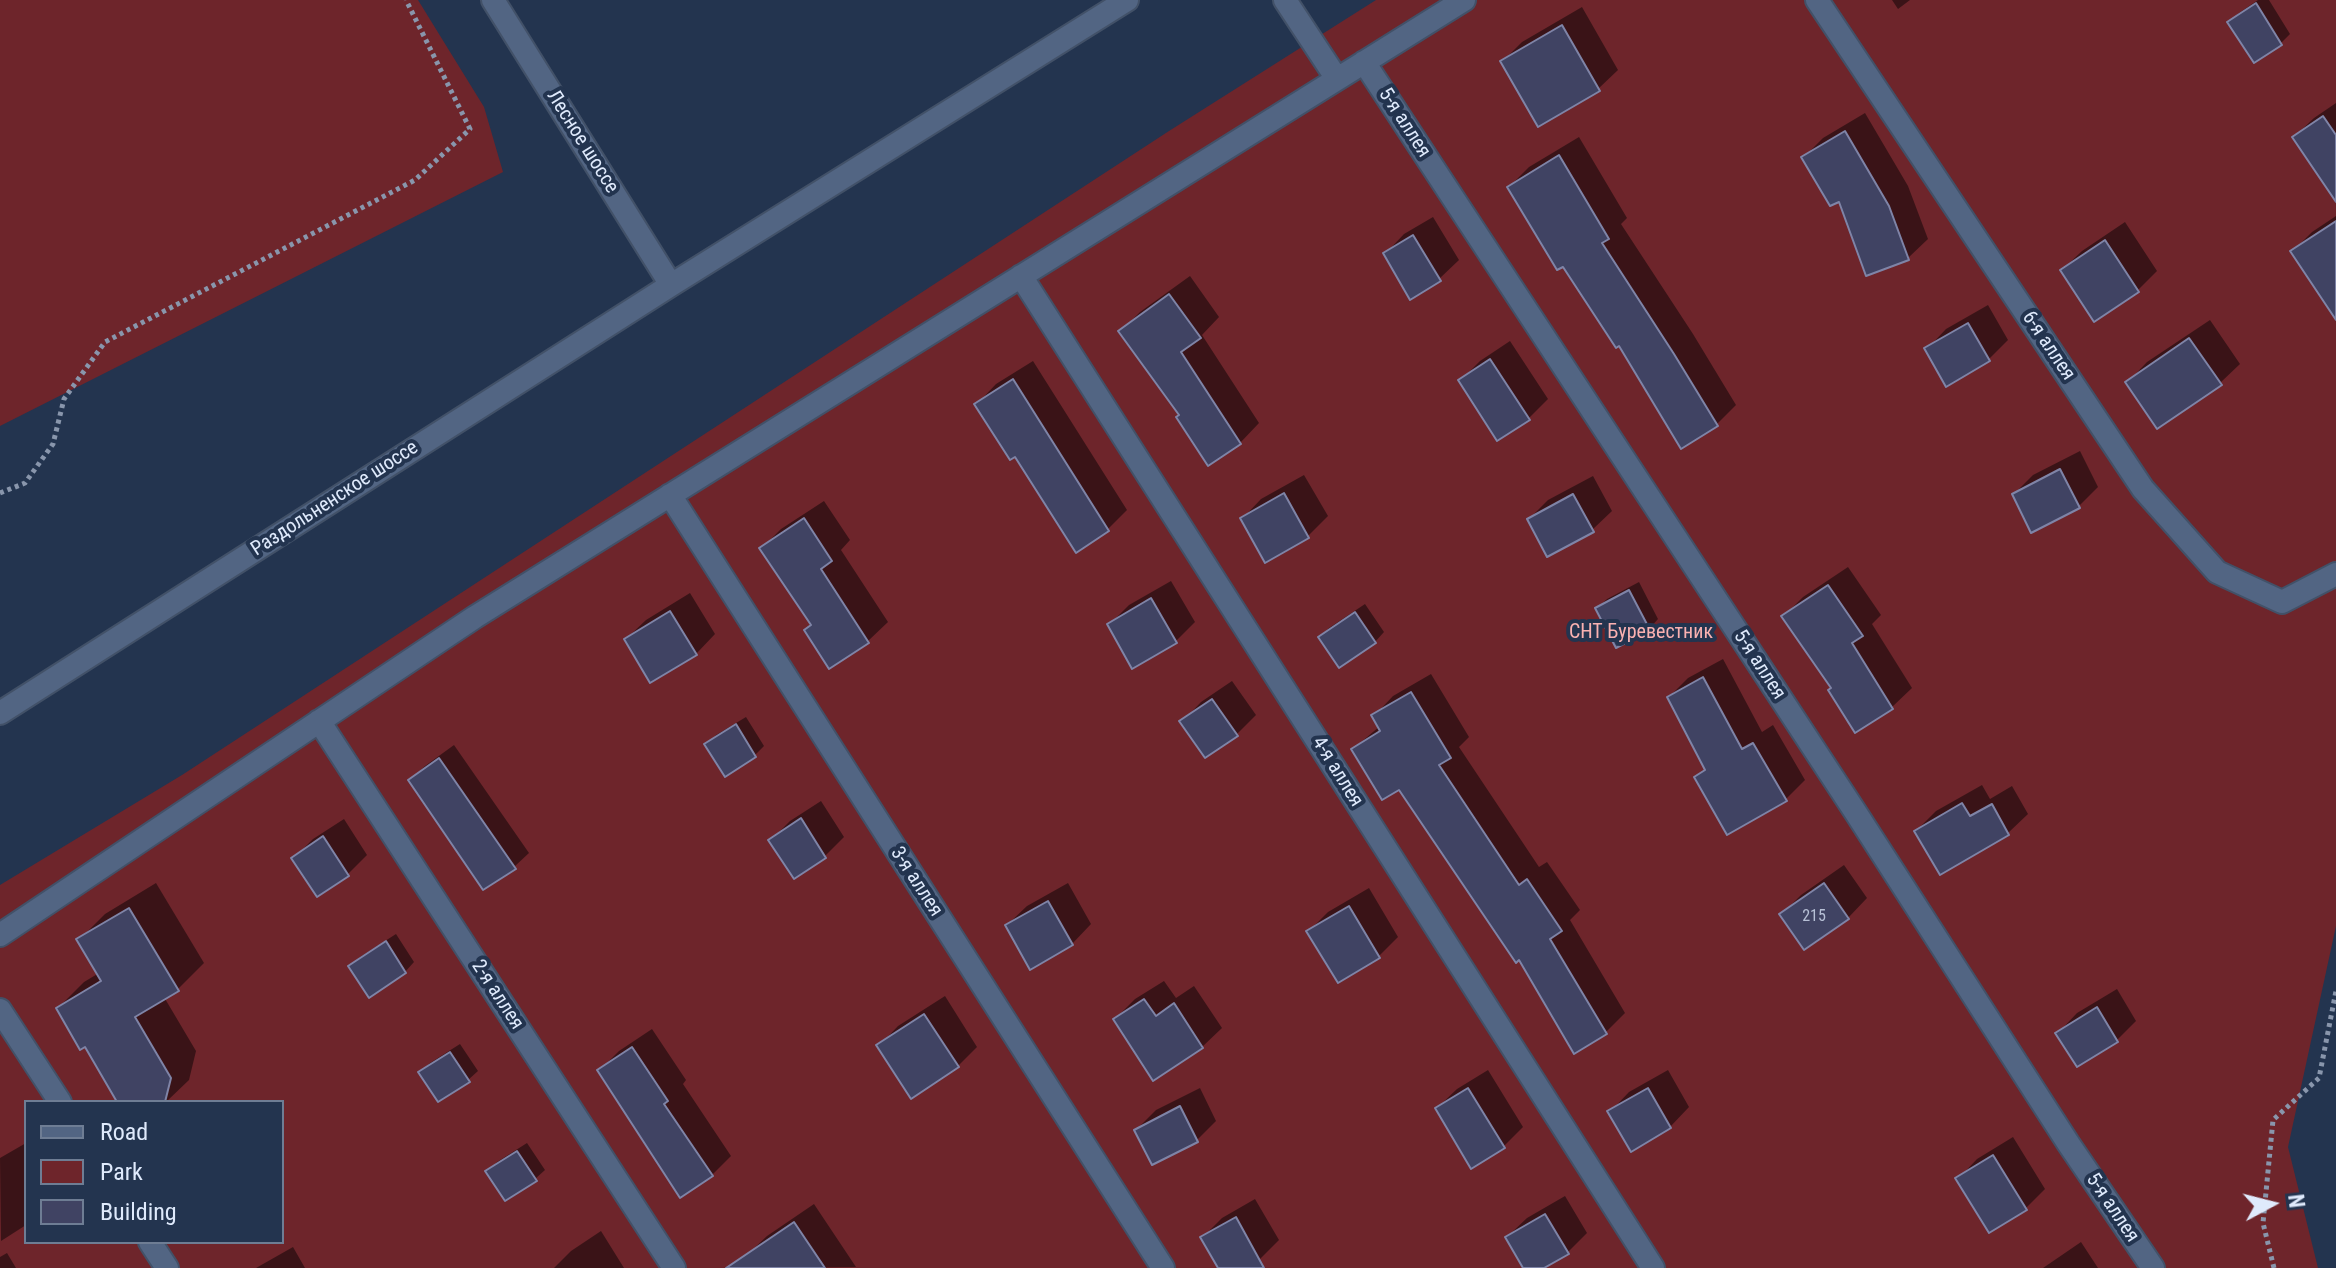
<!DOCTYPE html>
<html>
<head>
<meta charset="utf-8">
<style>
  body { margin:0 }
  #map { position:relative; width:2336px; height:1268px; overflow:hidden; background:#23344f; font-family:"Roboto Condensed",sans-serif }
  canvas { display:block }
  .legend { position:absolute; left:24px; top:1100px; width:260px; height:144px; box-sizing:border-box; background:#23344f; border:2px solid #6e7d94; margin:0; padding:10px 14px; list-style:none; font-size:24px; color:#dfeafc }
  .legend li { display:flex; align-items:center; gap:16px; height:40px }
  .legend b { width:40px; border:2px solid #6e7d94 }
  .north { position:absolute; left:2232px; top:1164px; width:80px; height:80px; -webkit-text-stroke:6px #23344f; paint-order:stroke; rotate:83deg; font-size:22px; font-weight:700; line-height:32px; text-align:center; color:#dfeafc }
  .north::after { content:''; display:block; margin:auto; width:28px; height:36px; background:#dfeafc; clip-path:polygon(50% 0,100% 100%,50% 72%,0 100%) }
</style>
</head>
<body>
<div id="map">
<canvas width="2336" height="1268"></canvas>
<ul class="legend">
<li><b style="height:10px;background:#526583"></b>Road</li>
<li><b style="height:22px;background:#6e252b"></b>Park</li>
<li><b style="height:22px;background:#404363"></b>Building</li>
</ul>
<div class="north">N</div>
</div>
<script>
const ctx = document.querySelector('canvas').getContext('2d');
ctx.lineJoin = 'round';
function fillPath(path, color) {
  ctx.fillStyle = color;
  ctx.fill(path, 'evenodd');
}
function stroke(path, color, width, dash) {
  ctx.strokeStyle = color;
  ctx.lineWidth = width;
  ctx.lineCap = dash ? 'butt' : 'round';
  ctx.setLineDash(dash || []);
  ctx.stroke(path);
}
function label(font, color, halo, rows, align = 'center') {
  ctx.font = font + ' "Roboto Condensed",sans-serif';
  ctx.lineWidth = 8;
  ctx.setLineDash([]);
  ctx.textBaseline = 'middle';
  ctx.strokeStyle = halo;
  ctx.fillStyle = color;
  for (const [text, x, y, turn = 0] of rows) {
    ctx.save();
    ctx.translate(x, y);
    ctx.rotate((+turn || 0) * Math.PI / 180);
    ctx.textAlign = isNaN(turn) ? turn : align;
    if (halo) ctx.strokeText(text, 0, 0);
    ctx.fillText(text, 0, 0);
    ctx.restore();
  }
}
fillPath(new Path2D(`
  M0,0H418L484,107L503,172L0,426Z
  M1376,0H2336V926L2288,1147L2318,1268H0V885L182,775L1169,131ZM26,1102H282V1242H26Z`), '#6e252b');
fillPath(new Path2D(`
  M1892,0H1910L1898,9Z
  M2258,0H2269L2290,34L2281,43L2254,61L2230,22L2239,13Z
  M1582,7L1618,70L1598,89L1503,61L1522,42Z
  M2336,103V167L2294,137L2314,118Z
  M1865,113L1908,186L1928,239L1908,258L1840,199L1804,157L1823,138Z
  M1579,137L1627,218L1621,224L1693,334L1736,405L1717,424L1681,446L1619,344L1509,187L1529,167Z
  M2336,216V305L2293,251L2312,232Z
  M1433,217L1459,260L1439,279L1385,254L1404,234Z
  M2125,222L2157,271L2138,290L2094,320L2062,270L2082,251Z
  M1190,276L1219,317L1202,335L1259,423L1240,443L1121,331L1140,312Z
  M1988,305L2008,340L1989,359L1927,349L1946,329Z
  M2210,320L2240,364L2220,383L2128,382L2147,362Z
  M1510,341L1548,399L1529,418L1461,380L1480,361Z
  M1033,361L1127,510L1108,529L1015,454L977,404L996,384Z
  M2080,451L2098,487L2079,506L2014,494L2033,475Z
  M1304,475L1328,516L1308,536L1266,561L1242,519L1261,499Z
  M1593,476L1612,511L1592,530L1529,519L1548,500Z
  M824,501L850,540L841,550L888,622L868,641L830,666L812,624L761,549L781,529Z
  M1848,567L1881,615L1872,624L1912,688L1892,707L1856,730L1833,688L1784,616L1803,597Z
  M1171,581L1195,622L1175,642L1109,625L1129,605Z
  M1639,582L1658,619L1649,629L1597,608L1607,599Z
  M690,593L715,634L696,654L626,639L646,620Z
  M1365,604L1384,632L1375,642L1340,666L1320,637L1329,628Z
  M1723,659L1762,732L1773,725L1805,780L1785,800L1696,777L1706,768L1669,697L1688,678Z
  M1431,674L1469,737L1459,747L1539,867L1547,862L1580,910L1570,920L1625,1013L1605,1033L1520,958L1399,787L1353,749L1380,726L1374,716L1393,696Z
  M1232,681L1256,715L1236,735L1182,722L1201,702Z
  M746,717L764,746L755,755L726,774L707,745L716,735Z
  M454,745L529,853L514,867L410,780L425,766Z
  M1982,785L1990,799L2012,786L2028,814L2008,833L1940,872L1916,831L1936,811Z
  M821,801L844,837L825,856L795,876L771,840L790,821Z
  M344,819L367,855L348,874L318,895L294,858L313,839Z
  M1844,865L1867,898L1848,918L1782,914L1801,895Z
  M156,883L204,963L178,989L164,997L196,1051L189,1080L166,1102H119L86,1044L58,1008L84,982L99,973L79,940L105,914Z
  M1068,883L1091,924L1072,944L1007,925L1027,906Z
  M1369,888L1398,937L1379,956L1309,931L1328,912Z
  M396,934L414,962L405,972L351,966L360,957Z
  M1164,981L1176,998L1194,986L1222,1028L1202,1047L1115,1019L1135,999Z
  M2117,989L2136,1021L2117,1040L2058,1033L2077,1013Z
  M945,996L977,1047L958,1066L879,1046L898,1026Z
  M652,1029L686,1080L683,1084L731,1156L712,1175L600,1070L619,1051Z
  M460,1044L478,1071L468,1080L421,1072L430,1063Z
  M1488,1070L1523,1127L1503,1147L1437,1108L1457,1089Z
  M1668,1070L1689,1107L1670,1127L1610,1112L1629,1092Z
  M1200,1088L1216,1121L1197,1140L1136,1130L1156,1110Z
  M2013,1137L2045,1189L2025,1209L1958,1179L1977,1159Z
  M26,1143V1225L1,1241L0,1158Z
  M527,1143L545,1170L535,1179L488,1171L497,1162Z
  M1565,1196L1587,1233L1568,1252L1540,1268H1525L1507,1237L1527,1218Z
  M1255,1199L1279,1240L1259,1260L1245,1268H1220L1203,1237L1222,1218Z
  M814,1204L856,1267L756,1268L747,1255L767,1236Z
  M601,1231L624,1268H554L571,1251Z
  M2081,1242L2098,1268H2043Z
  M293,1247L305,1268H256Z
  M7,1253L16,1268H0V1257Z`), '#0007');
const building = new Path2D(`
  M2256,3L2282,45L2254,63L2227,22Z
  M1562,25L1600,91L1538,127L1500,61Z
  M2323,116L2336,135V202L2292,137Z
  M1845,131L1889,206L1909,260L1866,276L1839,202L1830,206L1801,157Z
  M1559,155L1609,239L1602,243L1674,354L1718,426L1681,449L1619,346L1616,348L1563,267L1557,270L1507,187Z
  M2336,221V320L2290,251Z
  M1413,235L1441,281L1410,300L1383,253Z
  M2105,240L2139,292L2094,322L2060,270Z
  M1169,294L1201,338L1181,352L1241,444L1208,466L1176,417L1179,415L1118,331Z
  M1968,323L1990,361L1946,387L1924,348Z
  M2189,338L2222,385L2157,429L2125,382Z
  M1490,359L1530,420L1497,441L1458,380Z
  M1013,379L1109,531L1076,553L1015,457L1010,460L974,404Z
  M2060,469L2080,508L2031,533L2012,494Z
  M1284,493L1309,538L1265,563L1240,518Z
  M1573,494L1594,532L1547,557L1527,519Z
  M804,518L832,561L821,569L869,643L829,669L804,630L811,625L759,548Z
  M1828,585L1863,636L1852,643L1893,709L1855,733L1828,690L1831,688L1781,616Z
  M1629,590L1650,630L1616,648L1595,608Z
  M1151,598L1177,643L1132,669L1107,624Z
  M670,611L697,655L650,683L624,639Z
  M1355,612L1376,643L1339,668L1318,637Z
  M1703,677L1742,749L1753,743L1787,801L1727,835L1694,777L1705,770L1667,697Z
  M1411,692L1451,758L1439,765L1519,885L1527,879L1562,931L1550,939L1607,1034L1574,1054L1519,960L1516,963L1399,790L1382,800L1351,749L1380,731L1371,715Z
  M1212,699L1238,736L1205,758L1179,721Z
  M736,724L756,757L725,777L704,744Z
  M439,758L516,869L483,890L408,780Z
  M1962,803L1970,816L1992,804L2009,835L1940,875L1914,831Z
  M801,818L826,858L794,879L768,840Z
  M323,836L349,876L317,897L291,858Z
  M1824,883L1849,919L1804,950L1779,914Z
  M1048,901L1073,945L1030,970L1005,925Z
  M1349,906L1380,958L1338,983L1306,931Z
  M129,908L179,991L135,1017L171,1078L165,1102H117L85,1047L80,1050L56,1008L101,981L76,939Z
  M386,941L406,973L369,998L348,966Z
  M1144,999L1156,1016L1174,1003L1203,1048L1153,1081L1113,1019Z
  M2097,1007L2118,1042L2077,1067L2055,1033Z
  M924,1014L959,1067L911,1099L876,1045Z
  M632,1047L668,1101L664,1104L713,1176L680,1198L597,1070Z
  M450,1052L470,1082L438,1102L418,1072Z
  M1468,1088L1505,1148L1471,1169L1435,1108Z
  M1648,1088L1671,1128L1631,1152L1607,1111Z
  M1180,1106L1198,1142L1152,1165L1134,1130Z
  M517,1151L537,1181L505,1201L485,1171Z
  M1993,1155L2027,1210L1989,1233L1955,1178Z
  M1545,1214L1569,1254L1544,1268H1523L1505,1237Z
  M1236,1217L1264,1268H1218L1200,1237Z
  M794,1222L825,1268H726Z`);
fillPath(building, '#404363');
stroke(building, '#7f84a7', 2);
const service = new Path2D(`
  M1285,0L1337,79
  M1817,0L2143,489L2217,572L2282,602L2336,574
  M1364,62L1856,813L2068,1143L2153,1268
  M1021,276L1653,1268
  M670,495L1163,1268
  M319,721L674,1268
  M0,935L475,617L1464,0
  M0,1010L60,1102
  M150,1242L167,1268`);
const secondary = new Path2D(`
  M493,0L671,285
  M0,713L671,285L1127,0`);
stroke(service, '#425168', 26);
stroke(secondary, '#425168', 26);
stroke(new Path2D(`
  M0,493L25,483L53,444L64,399L105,342L415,180L470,129L406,0
  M2274,1268L2263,1223L2273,1120L2319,1078L2336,991`), '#8996ac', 5, [4, 4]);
stroke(service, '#526583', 22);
stroke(secondary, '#526583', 22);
label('16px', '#b7c0d6', null, [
  ["215",1814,917]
]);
label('20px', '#dfeafc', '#23344f', [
  ["5-я аллея",1404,123,57],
  ["Лесное шоссе",582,142,58],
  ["6-я аллея",2048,346,56],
  ["Раздольненское шоссе",335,499,-33],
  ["5-я аллея",1759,665,57],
  ["4-я аллея",1337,772,58],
  ["3-я аллея",916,882,57],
  ["2-я аллея",497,995,57],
  ["5-я аллея",2112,1208,56]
]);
label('20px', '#f9b1b1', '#23344f', [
  ["СНТ Буревестник",1641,633]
]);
</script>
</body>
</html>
